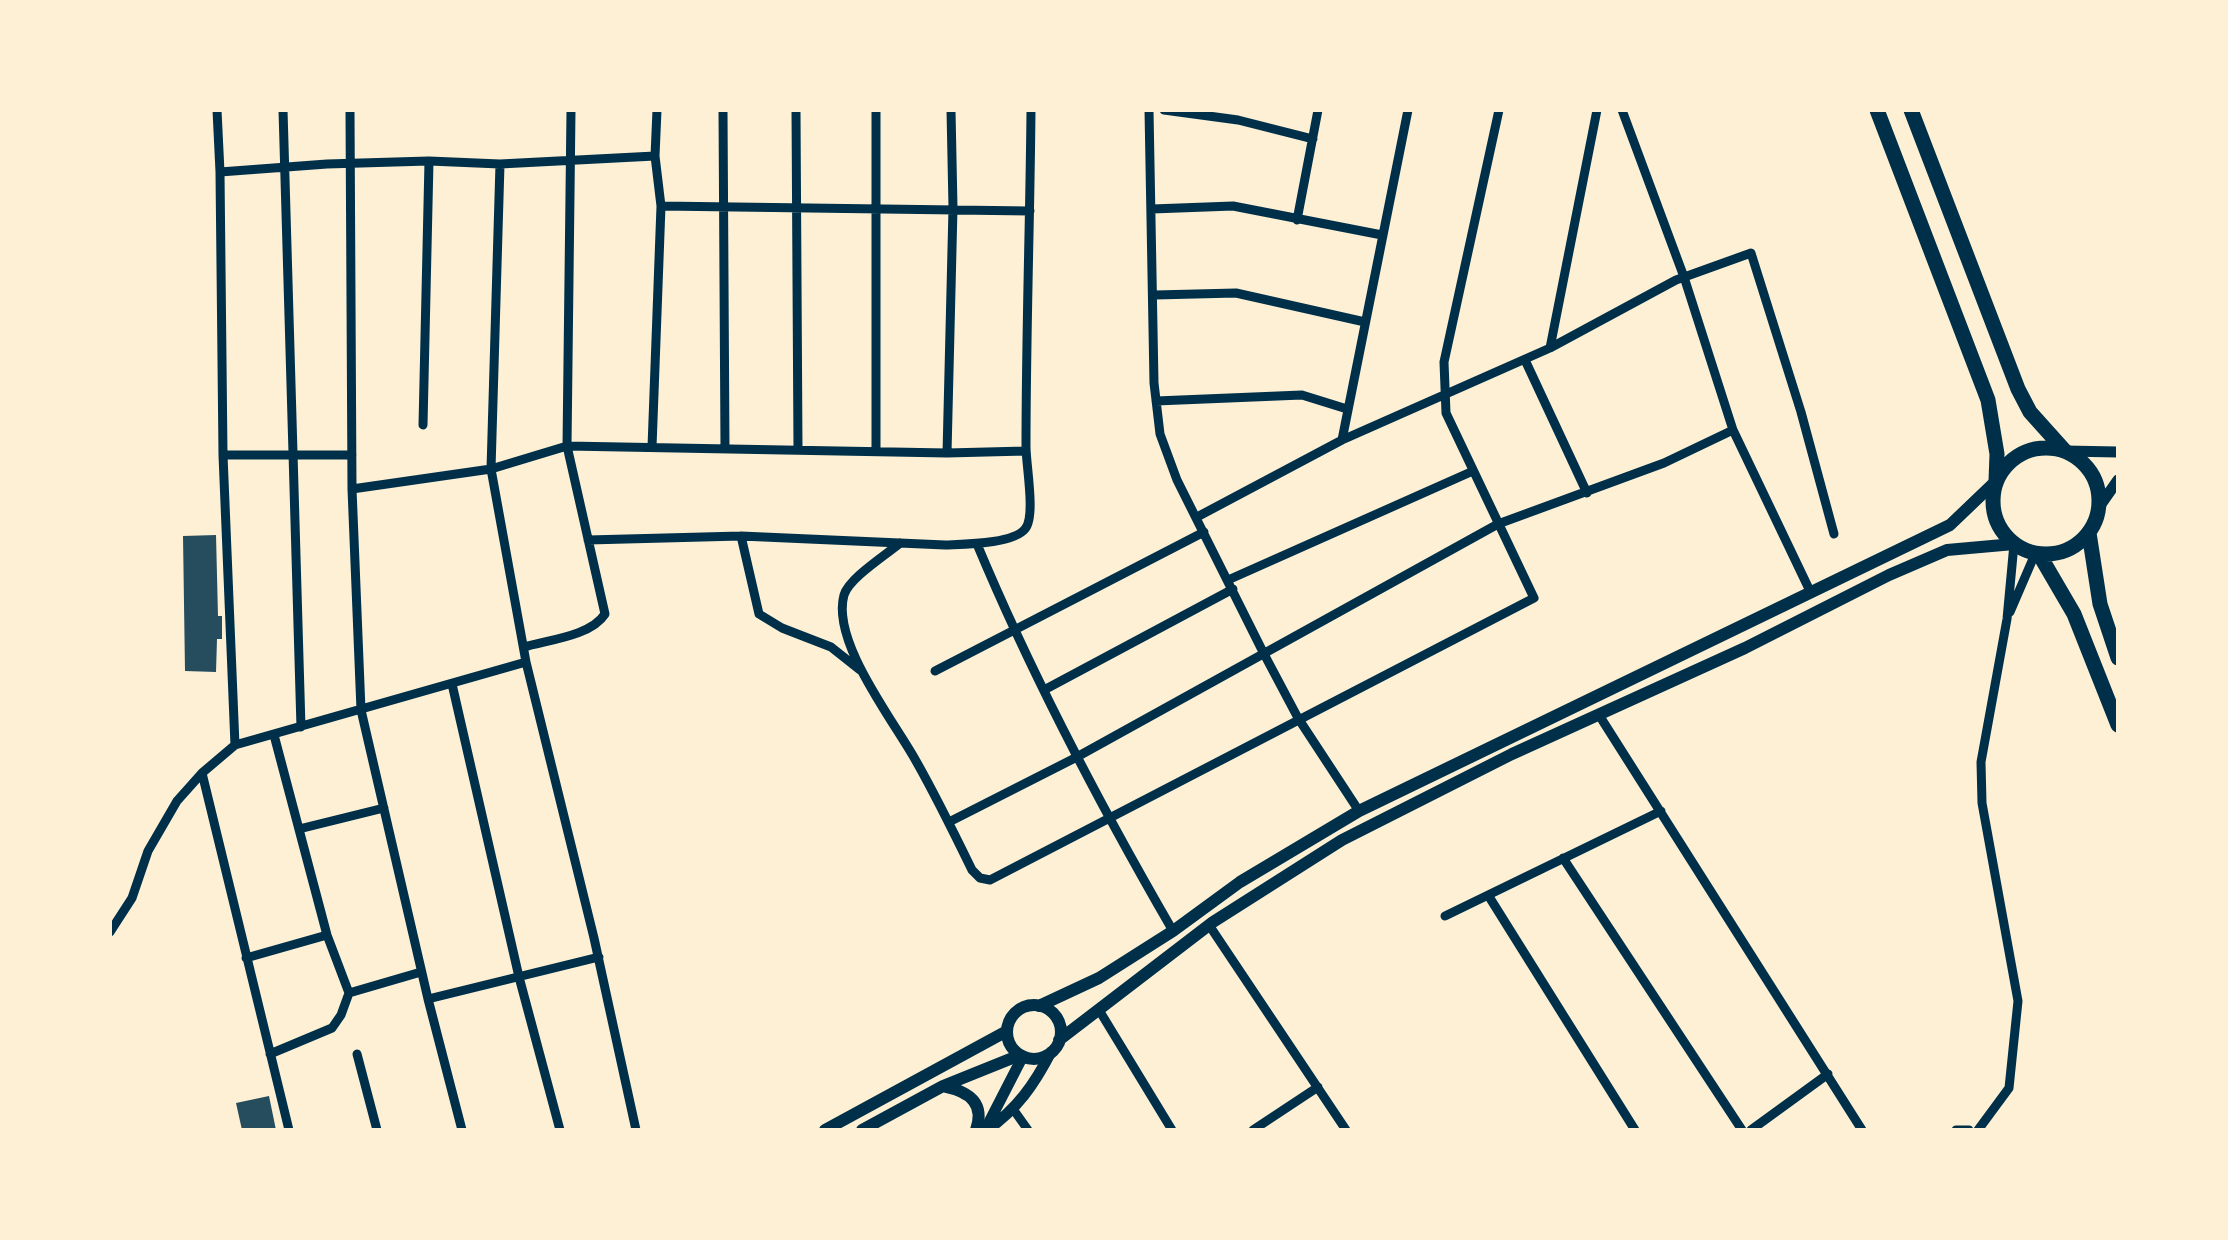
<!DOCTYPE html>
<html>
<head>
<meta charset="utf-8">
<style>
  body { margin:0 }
  #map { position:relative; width:2228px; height:1240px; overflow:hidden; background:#fdf0d5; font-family:Figtree,sans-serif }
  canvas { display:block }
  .frame { position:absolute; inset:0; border:112px solid #fdf0d5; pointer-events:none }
</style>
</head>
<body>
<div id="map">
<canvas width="2228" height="1240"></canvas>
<div class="frame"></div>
</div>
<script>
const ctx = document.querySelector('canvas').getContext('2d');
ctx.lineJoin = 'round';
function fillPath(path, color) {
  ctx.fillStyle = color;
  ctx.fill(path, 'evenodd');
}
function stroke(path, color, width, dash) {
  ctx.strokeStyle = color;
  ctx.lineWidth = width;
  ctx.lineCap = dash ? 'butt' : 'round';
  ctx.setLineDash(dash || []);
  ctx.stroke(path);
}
fillPath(new Path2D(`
  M216,535L218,616H222V639H217L216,672L185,671L183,536Z
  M269,1096L276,1130H242L236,1103Z`), '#264d5e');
stroke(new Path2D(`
  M217,110L220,172L327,164L429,161L500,164L655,156L657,110
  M283,110L301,727
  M350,110L352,489L361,710L428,999L462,1130
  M723,110L725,448
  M796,110L798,449
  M876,110V450
  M1149,110L1154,383L1160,434L1177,480L1263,652L1298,718L1359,811
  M1164,110L1238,120L1313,139
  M1622,110L1684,277L1733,430L1810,591
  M500,164L491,469L526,662L594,938L636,1130
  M220,172L223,455L235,745
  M661,206L1030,211
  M1152,209L1233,206L1382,235
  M1297,220L1318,110
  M1155,295L1236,293L1365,322
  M1550,348L1597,110
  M1525,360L1587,493
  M1156,401L1302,395L1347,409
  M423,425L429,161
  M1342,440L1408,110
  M652,447L661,206L655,156
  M947,453L953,208L951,110
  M223,455H352
  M352,489L491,469L567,446L947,453L1026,451
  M1197,517L1342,440L1550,348L1676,280L1751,253L1801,412L1834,534
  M741,536L759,614L782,628L831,647L860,670
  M588,540L741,536L945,545C964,544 1013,544 1025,529C1036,517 1026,465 1026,447C1026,334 1030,222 1031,110
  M900,543C886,555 849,578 844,595C831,642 894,721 916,761C936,796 954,833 972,870L980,878L990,880L1534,598L1446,413L1444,362L1499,110
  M977,544C1033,678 1100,805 1173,931
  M1228,580L1473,471
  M2010,612L2035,554
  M524,647C548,640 591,636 605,614L567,446L571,110
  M935,671L1204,532
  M452,684L519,977L560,1130
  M1044,690L1233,589
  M1599,715L1862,1130
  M202,773L289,1130
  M949,822L1075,758L1498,524L1664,463L1733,430
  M299,829L384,808
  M1563,858L1742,1130
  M1488,895L1635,1130
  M1445,916L1661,811
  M1209,925L1346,1130
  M110,932L132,898L148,851L177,801L202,773L235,745L526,662
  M246,958L327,935
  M349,993L421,972
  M428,999L599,957
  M1099,1010L1172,1130
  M270,1054L332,1028L341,1015L349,993L327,935L274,735
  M357,1054L377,1130
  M1013,1109L1028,1130
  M1253,1130L1318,1087
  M1751,1130L1828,1074
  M1956,1130H1969
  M1978,1130L2009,1088L2018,1001L1982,803L1981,762L2007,619L2014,544`), '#003049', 9);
stroke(new Path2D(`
  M2065,451L2118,452
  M2099,507L2118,480
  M986,1128L1023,1056
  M987,1130C1017,1109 1034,1085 1051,1052`), '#003049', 11);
stroke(new Path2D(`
  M1007 1032a27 27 0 1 1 54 0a27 27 0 1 1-54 0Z
  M1039,1006L1099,978L1173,931L1240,882L1359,811L1950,525L1996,481
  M1059,1040L1213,922L1342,840L1512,754L1745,648L1889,575L1947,550L2014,544
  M946,1087C970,1092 985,1104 976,1130
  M825,1130L1007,1031
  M862,1130L943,1086L1020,1055`), '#003049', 12);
stroke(new Path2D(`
  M1877,110L1988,400L1997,454L1996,481
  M1911,110L2018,389L2030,412L2065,451
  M1993 501a53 53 0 1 1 106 0a53 53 0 1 1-106 0Z
  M2089,533L2100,604L2118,658
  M2039,554L2074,614L2118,725`), '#003049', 15);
</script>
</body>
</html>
